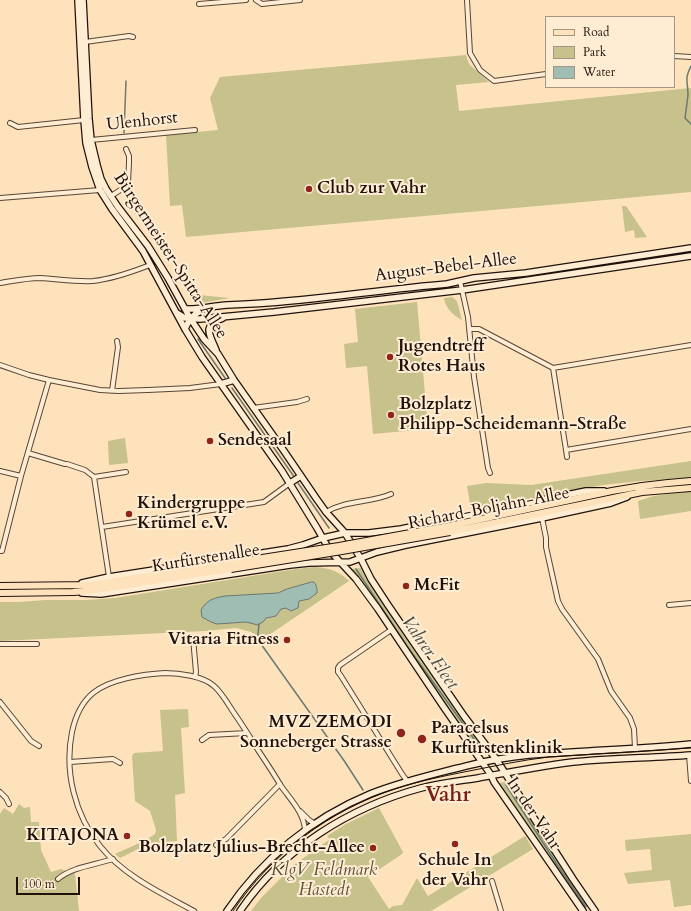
<!DOCTYPE html>
<html>
<head>
<meta charset="utf-8">
<style>
  body { margin:0 }
  #map { position:relative; width:691px; height:911px; overflow:hidden; background:#fde2bc; font-family:Cardo,serif }
  canvas { display:block }
  .legend { position:absolute; left:545px; top:16px; width:130px; height:72px; box-sizing:border-box; background:#feecd3; border:1px solid #a59583; margin:0; padding:5px 7px; list-style:none; font-size:12px; color:#20120b }
  .legend li { display:flex; align-items:center; gap:8px; height:20px }
  .legend b { width:20px; border:1px solid #a59583 }
  .scale { position:absolute; left:16px; top:877px; width:64px; height:18px; box-sizing:border-box; border:2px solid #20120b; border-top:0; padding-left:5px; font-size:12px; line-height:14px; white-space:nowrap; color:#20120b; -webkit-text-stroke:3px #feecd3; paint-order:stroke }
</style>
</head>
<body>
<div id="map">
<canvas width="691" height="911"></canvas>
<ul class="legend">
<li><b style="height:5px;background:#fde2bc"></b>Road</li>
<li><b style="height:11px;background:#c7c18c"></b>Park</li>
<li><b style="height:11px;background:#9fbdb3"></b>Water</li>
</ul>
<div class="scale">100 m</div>
</div>
<script>
const ctx = document.querySelector('canvas').getContext('2d');
ctx.lineJoin = 'round';
function fillPath(path, color) {
  ctx.fillStyle = color;
  ctx.fill(path, 'evenodd');
}
function stroke(path, color, width, dash) {
  ctx.strokeStyle = color;
  ctx.lineWidth = width;
  ctx.lineCap = dash ? 'butt' : 'round';
  ctx.setLineDash(dash || []);
  ctx.stroke(path);
}
function label(font, color, halo, rows, align = 'center') {
  ctx.font = font + ' Cardo,serif';
  ctx.lineWidth = 4;
  ctx.setLineDash([]);
  ctx.textBaseline = 'middle';
  ctx.strokeStyle = halo;
  ctx.fillStyle = color;
  for (const [text, x, y, turn = 0] of rows) {
    ctx.save();
    ctx.translate(x, y);
    ctx.rotate((+turn || 0) * Math.PI / 180);
    ctx.textAlign = isNaN(turn) ? turn : align;
    if (halo) ctx.strokeText(text, 0, 0);
    ctx.fillText(text, 0, 0);
    ctx.restore();
  }
}
fillPath(new Path2D(`
  M466,55L469,64L489,82L456,85L459,111L691,88V192L583,202L186,237L182,205L170,206L166,135L218,130L210,98L220,77Z
  M622,206H626L647,237L635,238L634,230L625,232Z
  M188,294L230,298L195,304Z
  M452,297L457,301L462,320C454,316 445,308 444,298Z
  M417,302L428,429L373,434L367,366L346,368L344,344L358,342L355,309Z
  M125,438L128,463L109,465L108,441Z
  M691,461V478L641,481L603,485L471,510L467,486L486,483L531,485Z
  M691,491V511L640,519L638,501L654,496Z
  M315,567C329,568 339,571 349,581L263,639L251,632L236,628L205,631L0,641V602H19L45,600H86L115,598L296,569Z
  M361,568L379,595L487,751L479,752L466,732L456,722L361,581L351,569Z
  M188,709L189,727L181,728L185,793L175,795L177,841L150,843L120,858L115,854L146,840L155,834L156,830L150,811L135,801L132,756L134,753L163,751L160,710Z
  M506,782L589,905L583,908L498,783Z
  M19,804L24,808L30,807L31,822H39L41,850L51,872L61,869L75,874L79,911H0V814L4,808L13,814Z
  M379,808L403,852L402,854L368,877L389,909L393,906L402,905L417,878L428,896L525,836L533,849L431,911H251L261,898L295,864L330,839L327,836L346,824Z
  M691,834V905L674,907L670,880L628,884L624,873L652,870L650,849L626,851L625,840Z`), '#c7c18c');
const water = new Path2D(`
  M312,582H314C317,586 317,589 317,593L309,599L299,601L298,608L291,611L286,608L281,609L276,616L266,618L264,621L258,625L246,622L217,624L211,622L202,617L201,610C207,600 213,598 225,596L278,593L287,589Z`);
fillPath(water, '#9fbdb3');
stroke(water, '#6c7970', 1);
stroke(new Path2D(`
  M691,66C684,80 688,81 688,95C687,103 686,111 685,118L691,124
  M124,133L126,81
  M198,339L225,378
  M232,388L295,478
  M298,483L329,528
  M356,569L407,646L482,750
  M259,624L258,635L261,644L345,762L363,790
  M506,785L558,866L586,907`), '#6c7970', 1.5);
const street = new Path2D(`
  M256,0L262,4L300,0
  M467,0L470,53L480,70L494,81L546,74
  M199,4L246,0
  M85,42L129,36L133,37
  M674,56L691,57
  M10,123L18,127L84,120
  M91,140L195,130
  M111,196L125,187L128,182L129,163V156L126,149
  M0,198L100,190
  M460,281L468,317L474,377L488,468L490,473
  M0,283C13,281 27,278 40,278C58,279 75,282 93,281C113,279 132,272 150,265
  M469,329H479L553,368L691,345
  M0,365L29,375L49,380L100,390L119,391L148,390L190,388L221,384
  M553,368L566,450L691,429
  M112,391L118,347L117,341
  M253,408L297,402L307,399
  M566,450L567,457
  M28,453L65,464
  M67,464L85,470L94,477L109,577
  M0,471L21,476
  M94,477L126,472
  M326,512C346,500 370,503 391,494
  M542,518L546,538V547L558,601L562,609L598,659L611,691L630,718L634,729L635,748
  M102,527L264,502L290,483
  M0,551H2L21,476L49,380
  M669,605L691,603
  M391,630L340,665L338,668V672L341,676L402,774L407,781
  M193,638L196,672L195,677
  M0,644H37
  M0,702L31,741L39,746
  M202,740L209,735L247,733
  M689,755L691,781
  M70,762L113,759L120,763
  M0,792L6,798L9,804
  M300,811L309,820L315,824
  M216,845L226,839L280,784
  M58,879C72,867 95,865 113,859
  M492,881L501,911
  M194,911C161,893 124,876 100,846C75,815 64,772 72,732C75,718 81,703 93,693C110,679 144,674 165,673C179,673 203,676 214,686C221,692 227,702 232,710C241,723 250,737 258,750C266,762 274,774 281,786C291,800 304,813 305,830`);
const secondary = new Path2D(`
  M78,0L84,120L86,143L92,167L100,190L112,209L143,251L185,329L202,357L282,471L317,528L330,551L356,579L378,609L443,706L482,762L491,775L494,782L583,911
  M83,0L89,119L91,140L97,165L101,179L106,189L118,207L148,246L168,278L190,318L204,339L218,354L234,380L284,451L316,498L326,512L345,533L361,559L371,579L388,605L464,716L496,759L573,879L595,911
  M185,309C199,310 212,306 227,305C301,303 374,290 447,284L474,278L526,273L691,248
  M177,313L185,318L200,319L274,312L462,290L691,256
  M185,329C189,319 193,315 202,310
  M216,350C209,333 202,326 223,318
  M221,384L234,380
  M290,483L301,476
  M82,583L109,577L288,549L303,545L323,538L345,533H369L401,529L586,491H604
  M82,593L101,594L290,565L309,563L350,562L377,552L406,545L542,518L611,503L627,497
  M227,911C262,859 312,818 370,794C397,783 426,776 454,769C464,767 474,764 483,762C503,758 524,755 543,754C592,750 642,749 691,744
  M240,911C282,849 350,807 421,788C440,783 459,781 478,778C510,772 541,766 573,762C612,758 652,758 691,755`);
const primary = new Path2D(`
  M449,526L612,491L642,486L668,483L691,481
  M450,532L642,492L691,488
  M0,586L89,585L116,581L230,563
  M0,593L73,592L88,591L231,569`);
stroke(street, '#574637', 6);
stroke(secondary, '#20120b', 8);
stroke(primary, '#20120b', 8);
stroke(street, '#feecd3', 4);
stroke(secondary, '#feecd3', 5.5);
stroke(primary, '#fde2bc', 6);
stroke(new Path2D(`
  M233,911C271,854 330,810 395,789C419,781 444,776 469,771C495,766 522,760 549,757L691,748`), '#20120b', 1);
const primaryBridge = new Path2D(`
  M230,563L339,546L449,526
  M231,569L342,551L450,532`);
stroke(primaryBridge, '#20120b', 8, []);
stroke(primaryBridge, '#fde2bc', 6);
for (const [x, y, r, color] of [
  [309,189,4,"#8f2418"],
  [390,357,4,"#8f2418"],
  [391,415,4,"#8f2418"],
  [210,441,4,"#8f2418"],
  [129,514,4,"#8f2418"],
  [406,586,4,"#8f2418"],
  [287,640,4,"#8f2418"],
  [401,733,5,"#8f2418"],
  [422,739,5,"#8f2418"],
  [127,836,4,"#8f2418"],
  [455,844,4,"#8f2418"],
  [373,848,4,"#8f2418"]
]) {
  const dot = new Path2D();
  dot.arc(x, y, r, 0, 2 * Math.PI);
  ctx.fillStyle = color;
  ctx.fill(dot);
  stroke(dot, '#feecd3', 1.5);
}
label('17px', '#20120b', '#feecd3', [
  ["Ulenhorst",142,122,-6],
  ["Bürgermeister-Spitta-Allee",170,256,57],
  ["August-Bebel-Allee",446,268,-7],
  ["Richard-Boljahn-Allee",489,509,-11],
  ["Kurfürstenallee",206,559,-9],
  ["In der Vahr",533,814,56]
]);
label('bold 17px', '#20120b', '#feecd3', [
  ["Club zur Vahr",317,189],
  ["Jugendtreff",398,347],
  ["Rotes Haus",398,367],
  ["Bolzplatz",399,405],
  ["Philipp-Scheidemann-Straße",399,425],
  ["Sendesaal",218,441],
  ["Kindergruppe",137,504],
  ["Krümel e.V.",137,524],
  ["McFit",414,586],
  ["Vitaria Fitness",279,640,"right"],
  ["MVZ ZEMODI",392,723,"right"],
  ["Sonneberger Strasse",392,743,"right"],
  ["Paracelsus",431,729],
  ["Kurfürstenklinik",431,749],
  ["KITAJONA",119,836,"right"],
  ["Bolzplatz Julius-Brecht-Allee",365,848,"right"],
  ["Schule In",455,861,"center"],
  ["der Vahr",455,881,"center"]
], 'left');
label('italic 17px', '#5a4f38', '#feecd3', [
  ["KlgV Feldmark",324,871],
  ["Hastedt",324,891]
]);
label('italic 18px', '#4c4e46', '#feecd3', [
  ["Vahrer Fleet",429,653,55]
]);
label('bold 21px', '#7a1f14', '#feecd3', [
  ["Vahr",448,796]
]);
</script>
</body>
</html>
